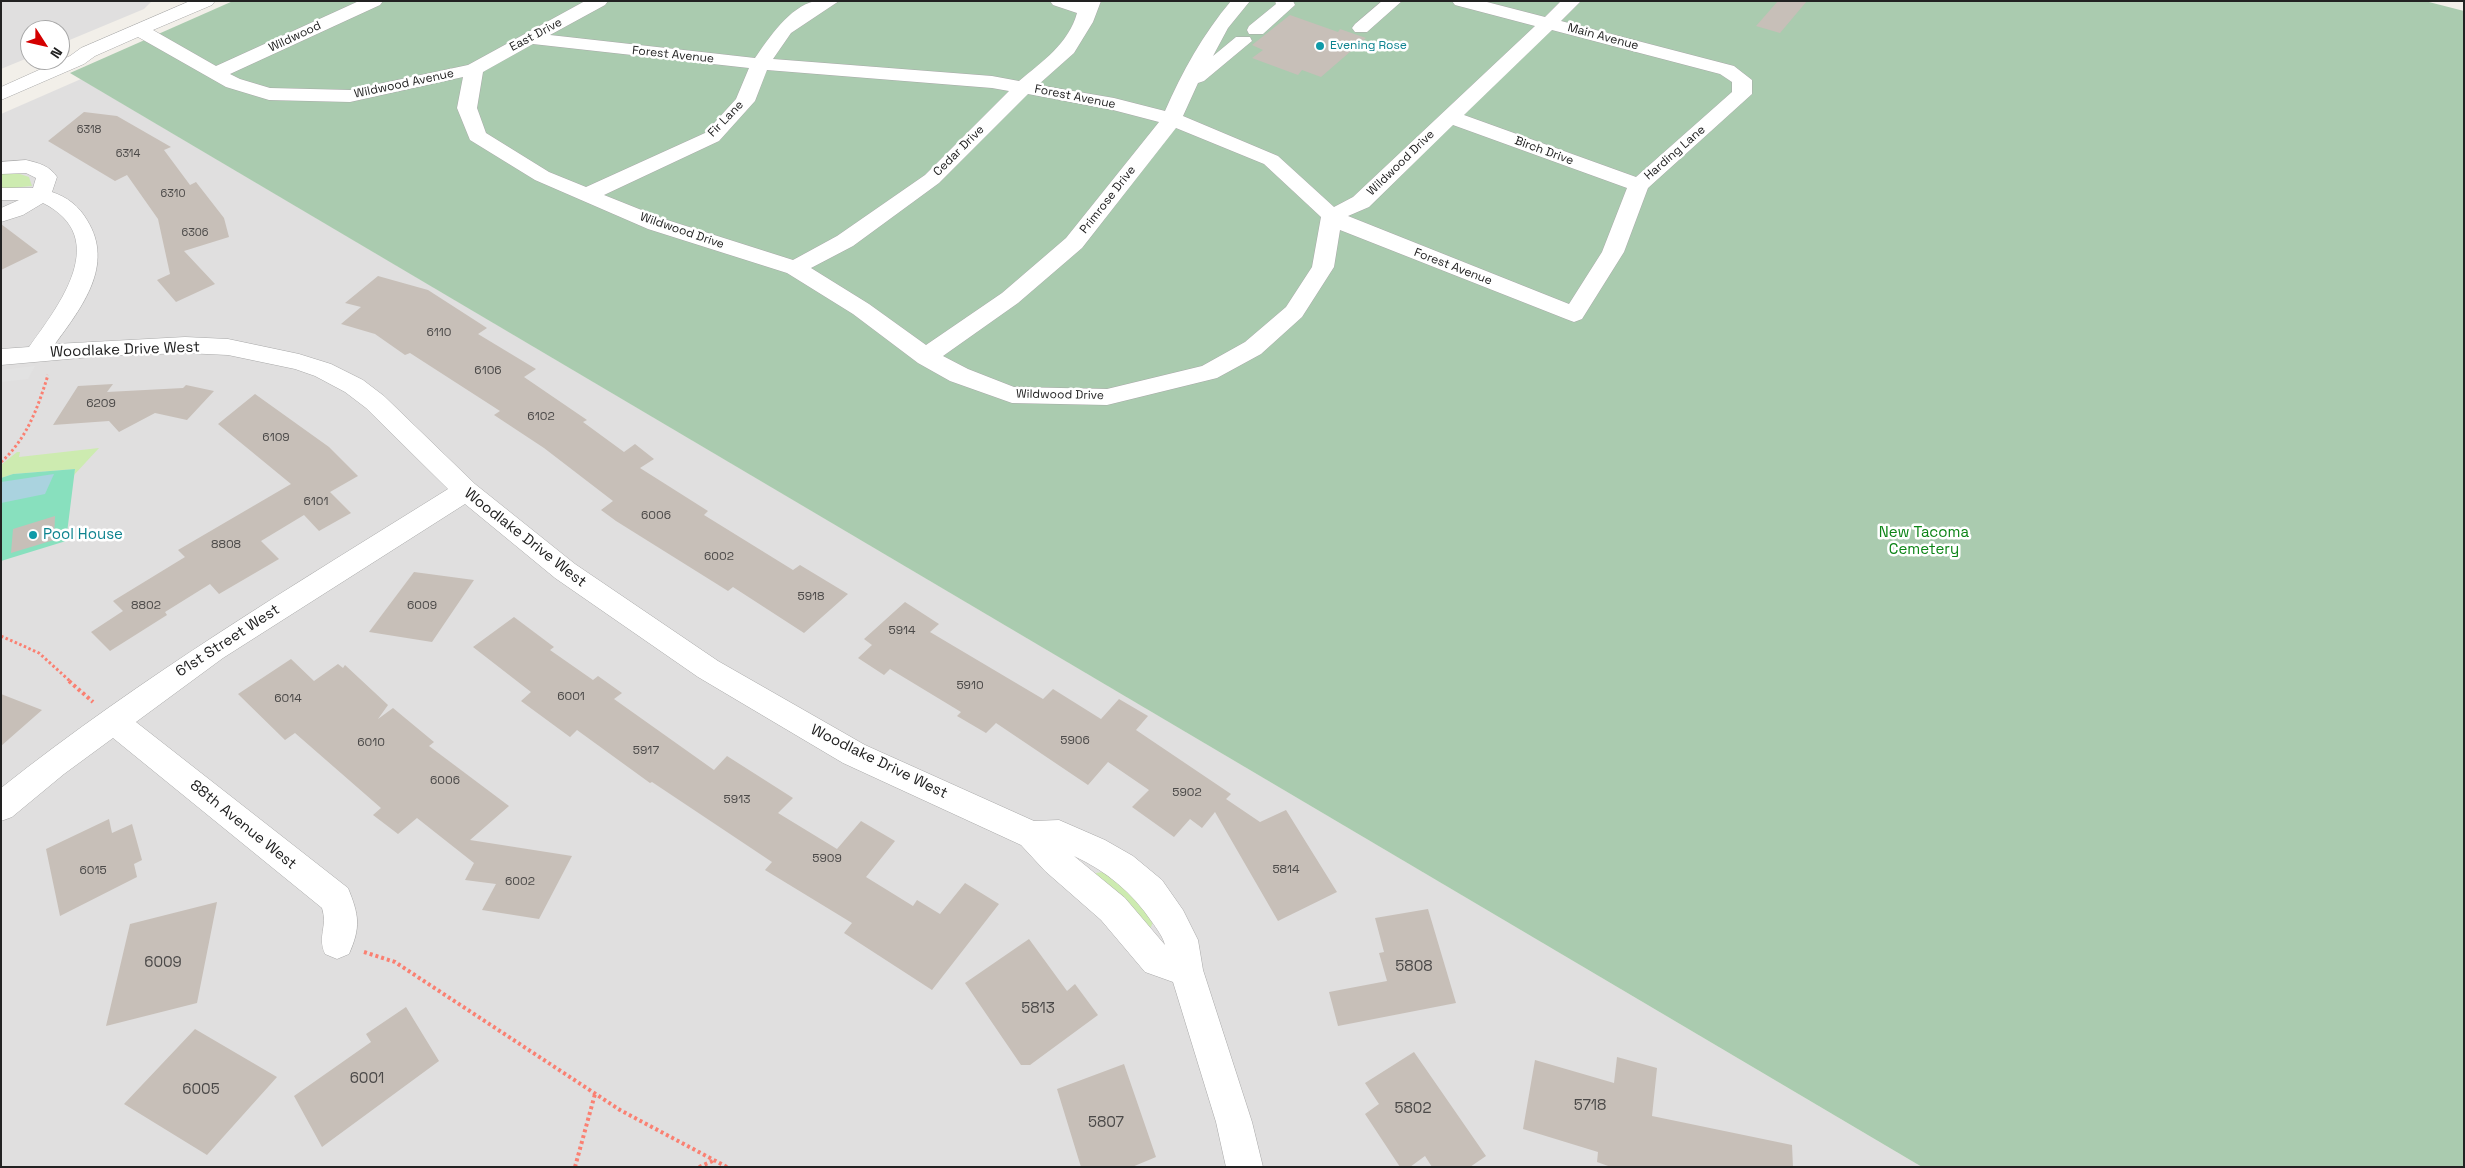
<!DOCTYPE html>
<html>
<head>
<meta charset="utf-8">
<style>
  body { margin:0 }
  #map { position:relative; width:2465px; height:1168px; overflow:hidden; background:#f2efe9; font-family:"Space Grotesk",sans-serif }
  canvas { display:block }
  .frame { position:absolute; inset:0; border:2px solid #222; pointer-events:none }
  .north { position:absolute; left:20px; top:20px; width:50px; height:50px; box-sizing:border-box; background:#fff; border:1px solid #a7a7a7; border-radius:50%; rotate:125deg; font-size:14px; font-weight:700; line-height:20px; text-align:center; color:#222 }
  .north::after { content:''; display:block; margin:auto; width:18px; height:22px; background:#d40000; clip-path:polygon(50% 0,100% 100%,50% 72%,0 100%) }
</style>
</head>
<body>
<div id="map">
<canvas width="2465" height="1168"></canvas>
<div class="frame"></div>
<div class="north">N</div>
</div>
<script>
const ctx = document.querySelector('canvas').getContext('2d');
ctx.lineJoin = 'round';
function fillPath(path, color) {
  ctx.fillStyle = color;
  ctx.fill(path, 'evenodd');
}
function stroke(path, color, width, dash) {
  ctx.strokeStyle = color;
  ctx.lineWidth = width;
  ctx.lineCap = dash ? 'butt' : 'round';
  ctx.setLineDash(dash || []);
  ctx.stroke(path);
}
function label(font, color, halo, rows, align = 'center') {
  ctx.font = font + ' "Space Grotesk",sans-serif';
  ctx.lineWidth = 5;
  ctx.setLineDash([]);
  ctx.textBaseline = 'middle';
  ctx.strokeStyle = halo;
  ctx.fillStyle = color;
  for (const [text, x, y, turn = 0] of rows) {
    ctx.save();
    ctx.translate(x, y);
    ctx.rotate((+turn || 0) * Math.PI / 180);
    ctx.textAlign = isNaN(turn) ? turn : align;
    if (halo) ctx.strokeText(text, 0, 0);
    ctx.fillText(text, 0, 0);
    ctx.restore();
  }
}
fillPath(new Path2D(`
  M1,1H152L144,9L60,44V30H30V57L1,69Z
  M81,79L1922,1167H1V114Z`), '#e0dfdf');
fillPath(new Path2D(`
  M17,173L29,177L32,186L1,189V174Z
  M99,448L74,475L75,469L13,474L1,478V465L17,452H20L19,457Z
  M1103,872L1117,877L1154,920L1150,929L1095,878L1096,873Z`), '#cdebb0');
fillPath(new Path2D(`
  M233,1H2425L2464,11V1167H1922L70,73Z`), '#aacbaf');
fillPath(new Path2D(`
  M75,469L66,541L1,561V478L13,474Z`), '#88e0be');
fillPath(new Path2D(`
  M35,366L28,379L1,382V370Z`), '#e2e2e2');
fillPath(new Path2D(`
  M54,474L45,494L1,503V482Z`), '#aad3df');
fillPath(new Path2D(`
  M1778,1H1807L1780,33L1756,26Z
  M1290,15L1338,32L1340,29L1366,38L1321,77L1302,70L1298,75L1252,58L1263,50L1252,45Z
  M84,112L117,116L171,147L164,150L190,185L196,182L224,218L229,237L184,251L215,284L176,302L157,280L170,274L158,219L127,175L115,181L48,141Z
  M1,224L38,252L1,270Z
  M378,276L428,290L487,328L478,334L536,369L524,377L587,420L583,422L624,452L635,444L654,459L640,468L708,511L704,515L793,570L800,565L848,594L804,633L733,587L728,591L616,521L601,510L613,501L544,448L494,415L500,411L410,353L405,355L375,334L341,324L361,307L345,303Z
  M113,384L107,392L183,388L186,385L214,391L187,420L155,413L119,432L109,421L53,425L78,386Z
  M255,394L329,447L358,476L330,492L351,513L319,531L304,515L261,541L279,559L219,594L210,584L165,612L167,615L110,651L91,632L123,611L113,601L185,557L178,550L291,484L218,424Z
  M55,516L54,540L11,553L13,529Z
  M414,572L474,580L432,642L369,632Z
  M905,602L939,624L930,632L1043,699L1053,689L1101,719L1119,699L1148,716L1136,730L1231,794L1226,799L1260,822L1286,810L1337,892L1278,921L1215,812L1202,828L1190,819L1174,837L1132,807L1149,790L1108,762L1088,785L996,723L986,733L957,716L961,712L890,669L884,675L858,658L872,645L864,639Z
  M514,617L554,647L550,650L593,680L598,676L622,693L614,699L714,770L727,756L793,798L778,813L837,849L861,821L895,841L866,877L913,906L917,900L940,914L965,883L999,904L932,990L844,933L852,923L765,870L772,862L652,782L650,783L577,730L570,737L521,701L531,692L473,647Z
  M291,659L314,681L338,664L343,668L345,665L388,705L378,719L393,708L434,742L429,746L509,806L470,840L572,856L539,919L482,910L496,884L465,880L474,863L417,818L398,834L373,815L381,808L295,733L285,740L238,694Z
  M1,694L42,710L1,746Z
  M109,819L112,833L132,824L142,860L134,864L137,877L60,916L46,849Z
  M217,902L197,1003L106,1026L130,924Z
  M1428,909L1456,1003L1338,1026L1329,992L1387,981L1379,953L1384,952L1375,918Z
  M1029,939L1067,991L1075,984L1098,1015L1030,1065H1021L965,983Z
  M406,1007L439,1061L322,1147L294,1096L371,1042L366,1034Z
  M195,1029L277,1077L207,1155L124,1104Z
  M1414,1052L1486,1156L1470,1167H1432L1425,1156L1410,1167H1400L1365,1114L1379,1104L1365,1083Z
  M1617,1057L1657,1068L1652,1116L1792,1145L1793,1167H1611L1597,1162L1598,1152L1523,1129L1535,1060L1614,1083Z
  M1124,1064L1156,1157L1132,1167H1081L1057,1089Z`), '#c7bfb8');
const minor = new Path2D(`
  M190,1H215L212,5L153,30L216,66L359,1H383L380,5L230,74L240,79L270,88L350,90L468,65L585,1H608L605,5L550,35L755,58C769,38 789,7 815,1C822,0 831,1 839,1L791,33L773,59L992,76L1019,81C1042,62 1069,43 1077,13L1053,5L1050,1H1101L1093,22L1074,53L1038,85L1114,98L1165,111C1182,72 1203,34 1231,1H1250L1228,28L1213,56L1236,37H1250L1252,41L1204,81L1198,83L1183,116L1278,156L1334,207L1353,197L1535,26L1455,5L1452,1H1483L1545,17L1561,1H1581L1561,21L1734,66L1752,80V94L1648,188L1624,252L1582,319L1574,322L1566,319L1340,230L1334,267L1302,317L1261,354L1217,378L1107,405L1012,403L950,381L918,363L853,314L787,273L648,229L535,180L470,140L457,108L463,77L350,102L269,100L226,87L138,37L95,56L84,64L1,100V87L70,56L81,48ZM1552,30L1720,74L1732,82V92L1636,177L1464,115ZM533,44L749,68L736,99L705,133L586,187L549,172L486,133L477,108L483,72ZM767,70L992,88L1009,91L925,175L837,236L793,260L664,219L604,195L719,141L755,101ZM1028,94L1113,110L1159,122L1066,238L1002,293L926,345L869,304L811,268L853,246L939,183ZM1453,125L1627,188L1602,252L1569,304L1348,216L1369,207ZM1176,128L1264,164L1321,217L1312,267L1286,307L1245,342L1202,366L1107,389L1014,387L968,369L943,356L1018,303L1082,248Z
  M1275,1H1293L1295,5L1263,34H1249L1247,30L1249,26L1276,4Z
  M1382,1H1402L1367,32H1355L1352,28L1355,24Z
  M26,160C39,163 50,166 57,177L52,192C67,197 79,206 87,220C115,265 82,307 55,344L185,337L228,339L299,354L331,364L363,380L384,396L475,484L575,564L718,661L865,745L1034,821L1059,820L1105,840L1133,856L1162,880L1183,910L1198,940L1203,970L1252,1122L1263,1167H1226L1216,1122L1173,982L1145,972L1101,920L1045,871L1021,845L843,763L698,677L555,578L465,504L223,658L136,722L348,888C359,915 361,927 349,954L337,959L325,954C317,936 328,927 322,908L113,738L64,774L12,817L1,821V788C142,676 296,584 448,489L366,408L345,392L315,376L295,369L228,355L185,353L102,356L1,365V349L29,347C59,305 112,238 43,203L23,215L1,222V208L19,200H1V188H33L36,178L26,173L1,174V162ZM1074,856C1106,871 1132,892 1152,922C1157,929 1163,937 1165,945L1125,898Z`);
stroke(minor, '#a9a9a9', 1);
stroke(new Path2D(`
  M1,462C27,439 38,407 48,375
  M1,636L39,653L71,682`), '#fa8072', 3, [2.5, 2.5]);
stroke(new Path2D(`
  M69,681L93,702
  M364,952L395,962L620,1110L727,1167
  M575,1167L595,1094
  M699,1167L715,1160`), '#fa8072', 4, [3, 3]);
fillPath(minor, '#fff');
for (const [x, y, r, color] of [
  [1320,46,5,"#0f9aa8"],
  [33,535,5,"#0f9aa8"]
]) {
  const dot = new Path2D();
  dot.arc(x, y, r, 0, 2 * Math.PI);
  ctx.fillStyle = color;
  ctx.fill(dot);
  stroke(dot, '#fff', 2);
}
label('11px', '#4b4948', null, [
  ["6318",89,130],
  ["6314",128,154],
  ["6310",173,194],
  ["6306",195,233]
]);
label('12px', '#222', '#fff', [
  ["East Drive",536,35,-28],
  ["Wildwood",295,37,-25],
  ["Main Avenue",1603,37,15],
  ["Forest Avenue",673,55,6],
  ["Wildwood Avenue",404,84,-12],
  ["Forest Avenue",1075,97,11],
  ["Fir Lane",726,119,-46],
  ["Cedar Drive",959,151,-45],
  ["Birch Drive",1544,151,20],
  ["Harding Lane",1675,153,-41],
  ["Wildwood Drive",1401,163,-44],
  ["Primrose Drive",1108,200,-52],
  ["Wildwood Drive",682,231,19],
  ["Forest Avenue",1453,267,21],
  ["Wildwood Drive",1060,395,1]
]);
label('12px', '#0d838f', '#fff', [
  ["Evening Rose",1330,46]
], 'left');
label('12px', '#4b4948', null, [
  ["6110",439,333],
  ["6106",488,371],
  ["6209",101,404],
  ["6102",541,417],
  ["6109",276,438],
  ["6101",316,502],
  ["6006",656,516],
  ["8808",226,545],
  ["6002",719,557],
  ["5918",811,597],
  ["8802",146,606],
  ["6009",422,606],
  ["5914",902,631],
  ["5910",970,686],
  ["6001",571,697],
  ["6014",288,699],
  ["5906",1075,741],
  ["6010",371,743],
  ["5917",646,751],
  ["6006",445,781],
  ["5902",1187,793],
  ["5913",737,800],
  ["5909",827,859],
  ["5814",1286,870],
  ["6015",93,871],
  ["6002",520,882]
]);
label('15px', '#222', '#fff', [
  ["Woodlake Drive West",125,350,-2],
  ["Woodlake Drive West",525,538,38],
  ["61st Street West",228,641,-33],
  ["Woodlake Drive West",879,762,26],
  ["88th Avenue West",243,825,39]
]);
label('15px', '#0c8416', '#fff', [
  ["New Tacoma",1924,533],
  ["Cemetery",1924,550]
]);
label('15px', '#0d838f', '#fff', [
  ["Pool House",43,535]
], 'left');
label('15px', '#4b4948', null, [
  ["6009",163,963],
  ["5808",1414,967],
  ["5813",1038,1009],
  ["6001",367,1079],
  ["6005",201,1090],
  ["5718",1590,1106],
  ["5802",1413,1109],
  ["5807",1106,1123]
]);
</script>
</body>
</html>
